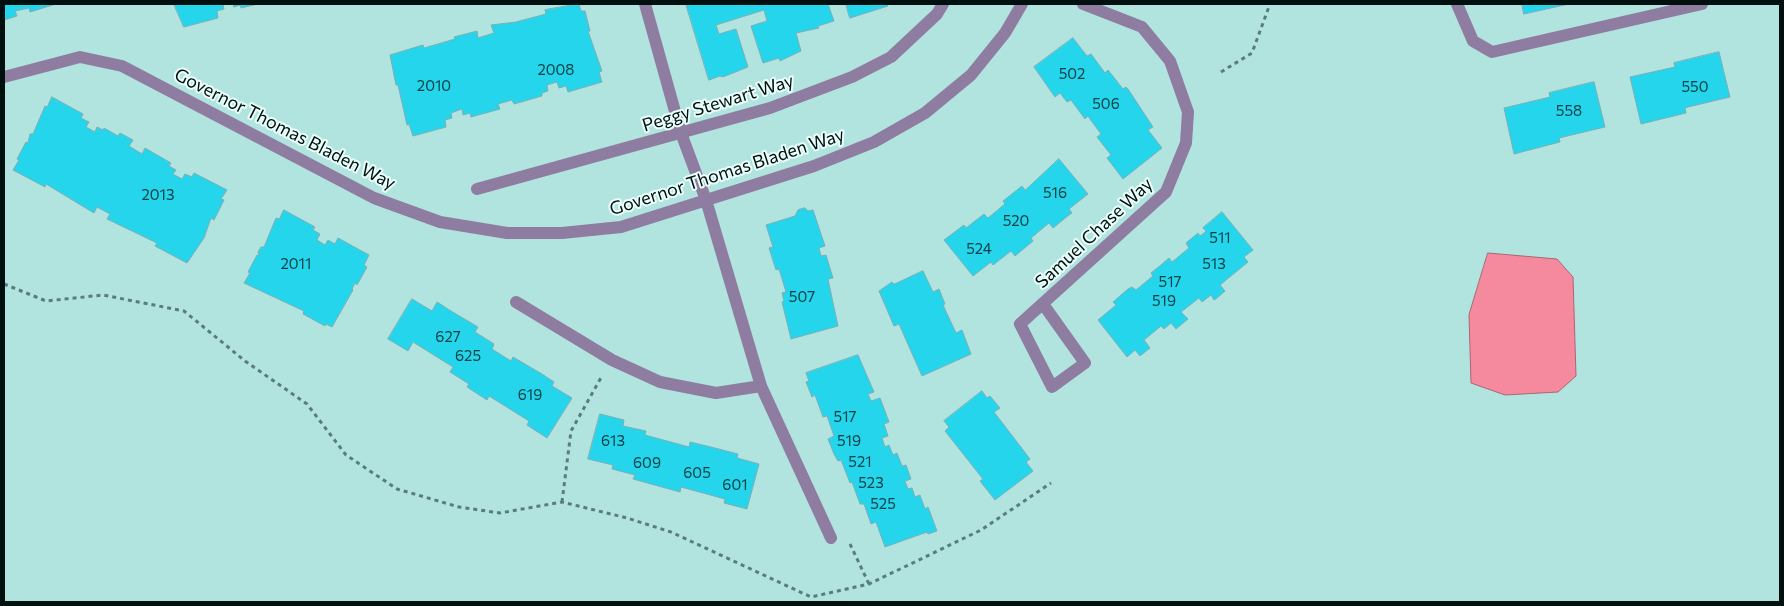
<!DOCTYPE html>
<html>
<head>
<meta charset="utf-8">
<style>
  body { margin:0 }
  #map { position:relative; width:1784px; height:606px; overflow:hidden; background:#b1e4df; font-family:Commissioner,sans-serif }
  canvas { display:block }
  .frame { position:absolute; inset:0; border:5px solid #00100f; pointer-events:none }
</style>
</head>
<body>
<div id="map">
<canvas width="1784" height="606"></canvas>
<div class="frame"></div>
</div>
<script>
const ctx = document.querySelector('canvas').getContext('2d');
ctx.lineJoin = 'round';
function fillPath(path, color) {
  ctx.fillStyle = color;
  ctx.fill(path, 'evenodd');
}
function stroke(path, color, width, dash) {
  ctx.strokeStyle = color;
  ctx.lineWidth = width;
  ctx.lineCap = dash ? 'butt' : 'round';
  ctx.setLineDash(dash || []);
  ctx.stroke(path);
}
function label(font, color, halo, rows, align = 'center') {
  ctx.font = font + ' Commissioner,sans-serif';
  ctx.lineWidth = 4;
  ctx.setLineDash([]);
  ctx.textBaseline = 'middle';
  ctx.strokeStyle = halo;
  ctx.fillStyle = color;
  for (const [text, x, y, turn = 0] of rows) {
    ctx.save();
    ctx.translate(x, y);
    ctx.rotate((+turn || 0) * Math.PI / 180);
    ctx.textAlign = isNaN(turn) ? turn : align;
    if (halo) ctx.strokeText(text, 0, 0);
    ctx.fillText(text, 0, 0);
    ctx.restore();
  }
}
const water = new Path2D(`
  M1488,253L1557,259L1573,277L1576,376L1558,392L1505,395L1471,383L1469,315Z`);
fillPath(water, '#f5899e');
stroke(water, '#ac6573', 1);
const building = new Path2D(`
  M4,4H56L30,12L29,8L15,11L17,16L4,20Z
  M174,4H225H223L224,9L217,11L218,18L184,27Z
  M234,4H258L241,8L240,5L234,7Z
  M579,4L581,11H585L590,31H588L602,71L599,72L602,82L568,92L566,86L559,88L557,82L547,85L548,91L542,93V96L514,104L512,100L498,104L500,109L471,117L470,113L463,115L462,109L451,113L452,118L445,120L446,127L413,136L409,124L407,125L398,85H396L390,55L423,45L424,48L455,39L454,37L477,31L478,38L494,33L491,25L516,22L546,14L545,10Z
  M686,4H828L834,21L818,26L819,28L796,33L801,51L780,61L779,58L763,63L751,26L767,21L764,10L716,25L719,34L736,29L748,67L723,77L720,76L709,80Z
  M846,4H887L888,6L850,18Z
  M1522,4H1569L1524,14Z
  M1073,38L1087,56L1091,54L1105,73L1108,70L1123,89L1126,87L1128,89L1153,127L1148,130L1162,148L1123,179L1107,158L1111,155L1097,137L1101,134L1090,119L1088,116L1085,119L1071,100L1067,102L1060,93L1055,97L1034,67Z
  M1719,52L1730,97L1688,107L1685,108L1686,113L1641,124L1630,77L1675,67L1674,63Z
  M1594,82L1605,127L1559,138L1560,142L1514,154L1504,108L1550,97L1549,93Z
  M52,97L83,114L81,118L89,122L86,127L95,132L97,127L103,130L104,128L118,136L120,133L133,140L129,146L142,154L145,148L171,163L169,166L176,170L173,174L182,179L185,174L192,177L194,173L227,190L221,199L224,200L214,220L211,218L204,238L187,263L155,246L157,243L107,219L110,214L97,207L94,213L46,184L45,187L13,170L19,160L17,159L26,142L28,143L30,134H33L45,106L47,107Z
  M1059,159L1088,194L1069,209L1072,213L1069,215L1053,228L1049,223L1031,238L1033,241L1015,256L1011,251L993,265L991,262L973,276L944,240L964,225L966,228L984,214L988,218L1005,204L1003,201L1022,186L1025,190Z
  M805,208L808,211L813,210L825,246L819,248L821,256L826,255L833,278L828,279L838,326L791,339L782,302L784,301L782,293L786,292L779,269L776,270L770,251L769,248L773,247L766,225L795,216L798,210Z
  M284,210L315,227L313,230L320,234L317,240L325,245L328,240L335,244L338,238L369,255L364,265L367,267L357,285L355,283L352,289L353,290L332,327L326,324L325,326L303,314L304,311L244,283L250,273L248,272L257,255L259,256L258,252L261,247H264L276,218L279,219Z
  M1222,212L1253,250L1244,257L1248,262L1220,285L1225,291L1217,298L1214,300L1211,295L1202,302L1199,298L1181,312L1188,319L1176,329L1171,323L1164,329L1161,326L1144,340L1150,348L1140,356L1135,350L1127,357L1098,320L1116,305L1113,302L1128,289L1132,287L1136,290L1153,276L1151,273L1161,265L1169,258L1172,262L1189,248L1186,243L1198,233L1200,236L1204,233L1206,231L1203,228Z
  M923,271L933,292L939,289L945,304L943,305L956,333L962,330L971,354L922,376L899,324L894,326L879,291L892,282L894,284Z
  M412,299L432,311L437,302L451,311L478,327L475,332L494,344L492,349L511,361L513,357L542,374L554,382L552,386L572,398L547,438L527,425L529,421L489,396L487,400L467,387L469,384L450,372L453,367L413,342L408,351L388,339Z
  M858,355L874,392L868,394L871,401L880,398L889,422L884,424L888,436L882,438L885,447L889,445L893,455L897,453L902,466L906,465L911,479L905,481L908,489L912,488L915,497L920,495L925,509L928,507L937,531L928,534L927,532L885,547L876,522L871,524L864,504H860L852,482L850,483L841,460L838,461L834,454L828,439L834,436L827,416L823,417L815,395L812,397L806,382L809,381L806,373Z
  M982,391L987,398L990,396L1000,408L994,412L1030,459L1026,462L1033,471L995,500L980,481L983,479L945,431L949,427L944,421Z
  M600,414L624,420L623,426L646,431L645,435L689,447L690,442L707,446L738,454L737,458L759,464L747,509L724,503L725,499L681,487L680,492L633,479L635,475L612,469L613,465L588,459Z`);
fillPath(building, '#25d5eb');
stroke(building, '#7daeb5', 1);
stroke(new Path2D(`
  M1221,72L1252,53L1270,4
  M4,284L46,301L103,295L184,311L245,361L307,404L346,455L397,489L459,507L500,513L562,502L627,518L671,532L811,597L869,584L981,530L1051,483
  M562,502L571,431L602,376
  M850,544L869,584`), '#5b7d7a', 3, [4, 4]);
stroke(new Path2D(`
  M645,4L681,133L706,200L761,386L831,538
  M1457,4L1473,41L1492,52L1702,4
  M4,77L80,57L122,66L374,198L440,222L507,233H562L621,227L814,166L874,142L925,113L971,75L1005,33L1022,4
  M477,189L770,108L852,77L891,57L937,14L943,4
  M516,302L612,360L660,382L716,393L761,386
  M1043,304L1085,363L1052,387L1020,324L1166,192L1186,143L1188,112L1170,61L1142,27L1083,4`), '#8f7ca1', 12);
label('15px', '#094146', null, [
  ["2008",556,70],
  ["502",1072,74],
  ["2010",434,86],
  ["550",1695,87],
  ["506",1106,104],
  ["558",1569,111],
  ["516",1055,193],
  ["2013",158,195],
  ["520",1016,221],
  ["511",1220,238],
  ["524",979,249],
  ["2011",296,264],
  ["513",1214,264],
  ["517",1170,282],
  ["507",802,297],
  ["519",1164,301],
  ["627",448,337],
  ["625",468,356],
  ["619",530,395],
  ["517",845,417],
  ["613",613,441],
  ["519",849,441],
  ["521",860,462],
  ["609",647,463],
  ["605",697,473],
  ["523",871,483],
  ["601",735,485],
  ["525",883,504]
]);
label('18px', '#00100f', '#eafefc', [
  ["Peggy Stewart Way",718,103,-17],
  ["Governor Thomas Bladen Way",285,129,27],
  ["Governor Thomas Bladen Way",727,172,-18],
  ["Samuel Chase Way",1094,233,-43]
]);
</script>
</body>
</html>
